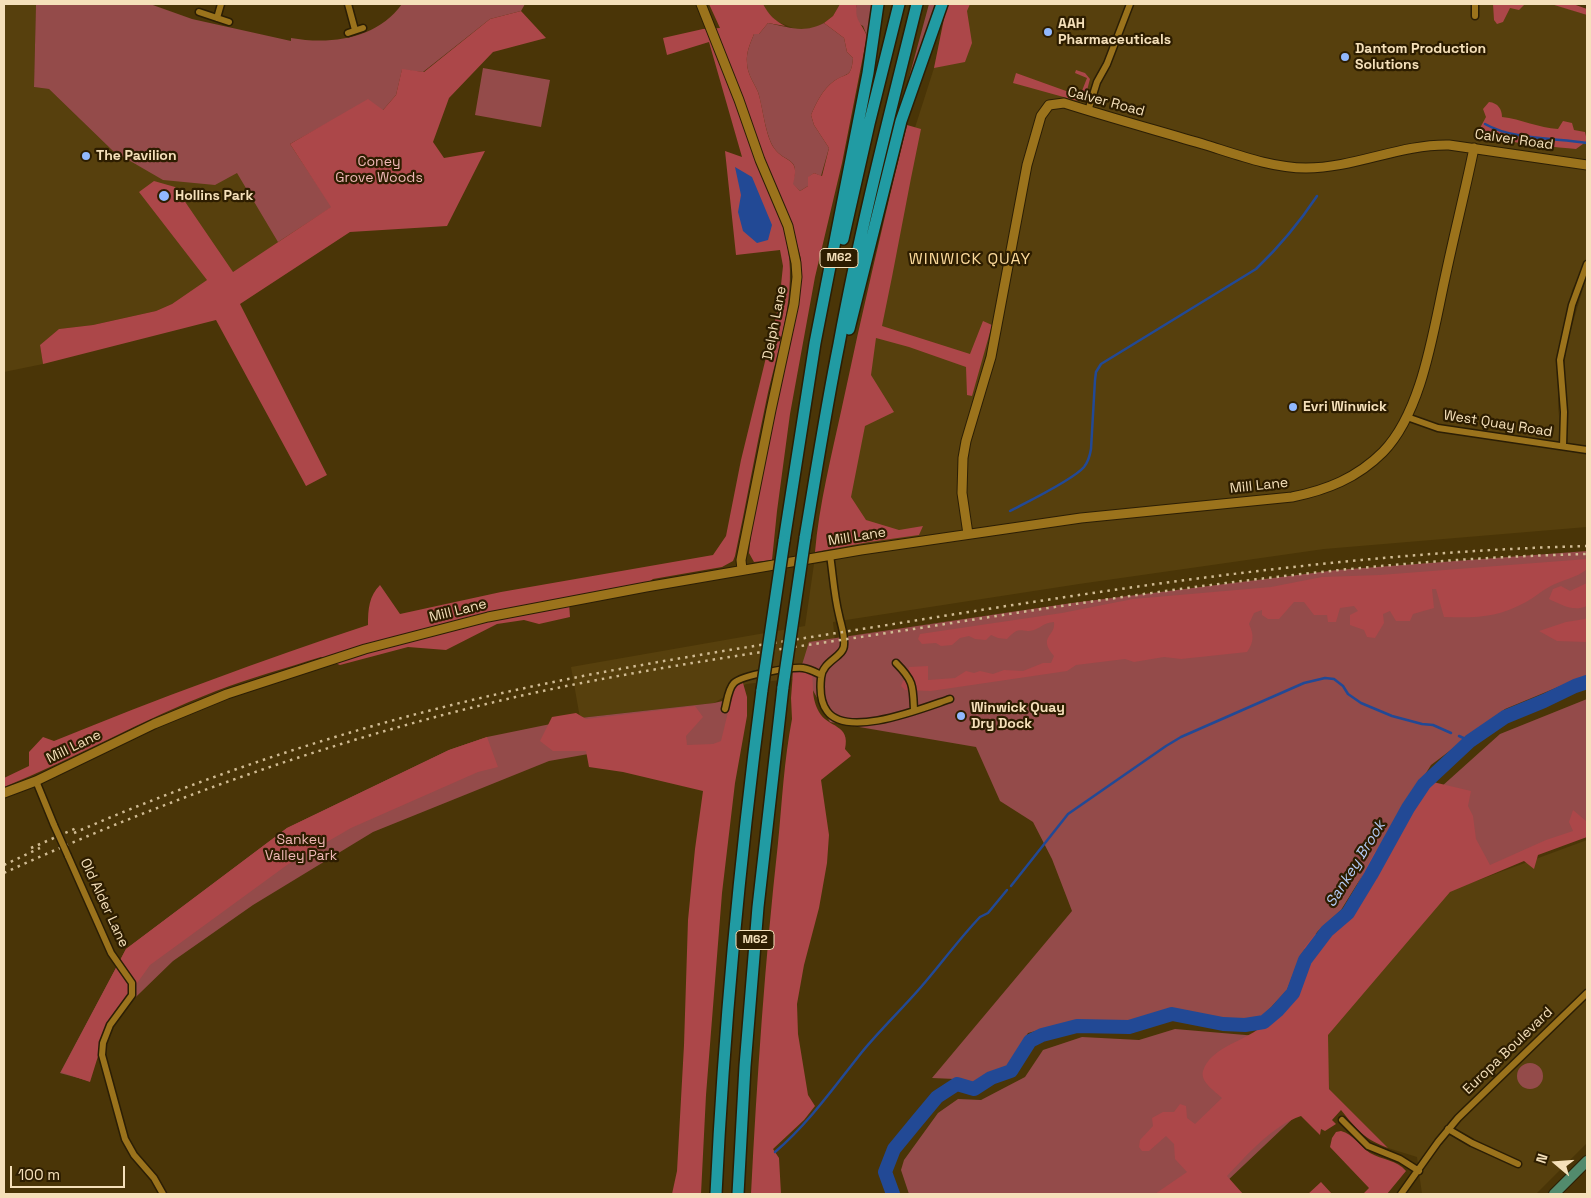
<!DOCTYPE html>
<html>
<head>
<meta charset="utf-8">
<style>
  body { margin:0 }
  #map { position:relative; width:1591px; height:1198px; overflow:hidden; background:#4a3507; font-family:"Space Grotesk",sans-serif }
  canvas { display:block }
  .frame { position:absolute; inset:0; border:5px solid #f5e0ba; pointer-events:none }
  .north { position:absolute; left:1531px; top:1138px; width:50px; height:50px; -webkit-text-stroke:4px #2d1d00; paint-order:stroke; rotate:288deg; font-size:14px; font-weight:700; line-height:20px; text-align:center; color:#f5e0ba }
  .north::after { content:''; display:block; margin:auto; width:18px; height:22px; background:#f5e0ba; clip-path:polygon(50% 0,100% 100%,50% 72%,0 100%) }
  .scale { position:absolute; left:10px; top:1166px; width:115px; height:22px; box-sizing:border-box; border:2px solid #f5e0ba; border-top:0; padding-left:6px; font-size:15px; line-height:18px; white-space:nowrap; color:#f5e0ba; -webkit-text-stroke:4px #2d1d00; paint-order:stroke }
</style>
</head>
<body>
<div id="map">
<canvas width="1591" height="1198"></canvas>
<div class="frame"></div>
<div class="north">N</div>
<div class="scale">100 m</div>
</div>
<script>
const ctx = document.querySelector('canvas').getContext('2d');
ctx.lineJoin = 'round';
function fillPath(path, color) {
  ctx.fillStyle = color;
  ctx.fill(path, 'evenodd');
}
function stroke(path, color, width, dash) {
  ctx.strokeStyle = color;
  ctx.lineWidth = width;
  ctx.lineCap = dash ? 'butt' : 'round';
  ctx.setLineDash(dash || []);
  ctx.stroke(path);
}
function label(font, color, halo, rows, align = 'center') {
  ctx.font = font + ' "Space Grotesk",sans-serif';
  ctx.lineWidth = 4.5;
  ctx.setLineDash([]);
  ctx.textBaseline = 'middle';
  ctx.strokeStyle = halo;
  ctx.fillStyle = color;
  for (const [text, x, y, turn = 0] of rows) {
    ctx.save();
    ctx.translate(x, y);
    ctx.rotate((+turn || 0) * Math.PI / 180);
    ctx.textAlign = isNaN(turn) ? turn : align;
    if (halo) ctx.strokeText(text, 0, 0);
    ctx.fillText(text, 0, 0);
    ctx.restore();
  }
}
fillPath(new Path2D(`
  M4,4H36L34,87L49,89L113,151L290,144L332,207L233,272L208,280L172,304L156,311L93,325L59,329L40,345L43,364L4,372Z
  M763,4H840L833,16L824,23L814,28L804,29H795L776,21L769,15Z
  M947,4H1554L1587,15V261L1572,290L1558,379V416L1567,343L1587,275V527L1324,549L1079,584L833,622L836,651L817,676L746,684L714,703L580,718L571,667L805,626L814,564L835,561L833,545L912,137L934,68Z
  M1587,840V1143L1536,1194H1422L1417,1157L1388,1148L1329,1089L1326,1034L1449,891Z`), '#57400d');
fillPath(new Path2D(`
  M36,4H150L192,19L291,41V38C331,45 377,39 402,4H525L521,11L490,19L423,72L402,70L396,95L383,110L328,123L290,144L332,207L278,242L237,173L215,185L163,180L113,151L49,89L34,87Z
  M857,4H872L867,36L863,26L858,23L855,12Z
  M929,4H937L911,82L908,81Z
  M768,23C789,27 803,34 824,23L844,38L847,52L853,58C851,78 848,72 834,81C823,89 816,103 811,115L814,125L829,148L821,176L814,173L809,177L808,186L800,191L792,184C802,156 785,164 774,148C765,134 763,108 758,92C754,83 747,73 747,63C746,52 750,44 754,34H759Z
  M483,68L550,80L541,127L475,115Z
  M1587,551V675L1505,709L1431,765L1341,910L1318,931L1300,956L1287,990L1261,1018H1216L1173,1009L1126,1022L1076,1020L1028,1033L1007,1066L971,1083L955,1079L932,1078L1072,911L1052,859L1033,822L1000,801L976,747L830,722L801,668L809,642L1072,603L1337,570Z
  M736,698L723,745L611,750L549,761L373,832L253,905L173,961L108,1024L89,1081L60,1073L126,949L287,828L449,750L487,737L580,718L714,703Z
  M1587,699V835L1450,886L1322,1032L1303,1109L1225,1183L1219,1194H909L901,1170L904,1160L938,1113L958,1099L981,1100L1025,1077L1043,1050L1082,1037L1139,1040L1175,1029L1269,1037L1441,787L1500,734Z
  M1517 1076a13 13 0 1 1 26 0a13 13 0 1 1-26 0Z`), '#944b4a');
fillPath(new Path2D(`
  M709,4H763C769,15 774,20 785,26L768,23L759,34H754C750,44 746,52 747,63C747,73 754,83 758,92C763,107 765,135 774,148C785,164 801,156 793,184L800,191L808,186V177L814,173L822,176L829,148L814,125L811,115C816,103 823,89 834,81C847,72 851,79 853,58L847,52L844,38L824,23L833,16L840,4H857C854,20 861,22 867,36L842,163L815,277L790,414L777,511L772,560L754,562L749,553L752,525L800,289L801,259L793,229L786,240C799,292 777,350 766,402C755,453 746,505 735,556L733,561L722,567L653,579L633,593L569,603L570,617L539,624L524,620L497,624L446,650L408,647L340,665L321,657C286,668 250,678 216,691C143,719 76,758 4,787V778L29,766V752L43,737L54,741C157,699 262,660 368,625C368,609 369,596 380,585L400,614L501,592L713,555L726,536L741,460L779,304L783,266L780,250L736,255L725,151L742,157L709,42L667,55L663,38L703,29L720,28Z
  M947,4H970L967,11L972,43L965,62L934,68Z
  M1493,4H1525L1519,10L1510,8L1503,22L1497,24L1494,20Z
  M1551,4H1573L1587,9V15Z
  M521,11L546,38L493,52L449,98L433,142L444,158L485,151L447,226L350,232L240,304L327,475L306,486L216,320L43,364L40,345L59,329L93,325L156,311L172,304L207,280L139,192L154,181L175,187L233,272L331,207L290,144L368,99L383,110L396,95L402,69L424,72L490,19Z
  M1076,70L1085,73L1090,79L1086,94L1078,101L1013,83L1016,73L1080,96L1087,78L1075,73Z
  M1489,102C1498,103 1502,109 1502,117C1521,119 1539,128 1558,129L1563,121L1572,123L1574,130L1585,132L1587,141L1576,149C1551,146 1497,145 1480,128L1486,117L1483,109Z
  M907,125L921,129C907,195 896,260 882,326L970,354L983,321L992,325L972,396L967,395L966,367L909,347L876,338L871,375L894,412L865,426L851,497L866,520L899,530L923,526L919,535L869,542L815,552C819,505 832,453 842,407C862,312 884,219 907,125Z
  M1587,559V569C1577,578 1561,580 1549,587C1541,591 1534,598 1526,602C1497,618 1476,618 1444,617L1436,589H1432L1434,608L1413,614L1410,621H1396L1390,611L1383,614L1384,623L1375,638L1367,637L1364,630L1350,625V615L1358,611L1354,606L1340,608L1336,622H1328L1327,615H1314L1304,602H1294L1279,619H1268L1262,615V610L1254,613L1249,624C1254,635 1254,642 1247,652L1181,659L1164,657L1134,662L1125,659L1076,665L1067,671L931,691L905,690L901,686L903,681L907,678L909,667L928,666V680L955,678L966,671L974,673L980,671L993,674L1004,670L1023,671L1043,663H1051L1054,656C1037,636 1056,637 1054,622C1043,623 1042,627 1034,630C1021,634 1021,624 1007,639L998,638L991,635L986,640L975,639L969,636L960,638L952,645L941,646L936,643L922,644L918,639L920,634L1062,613L1133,599L1271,587L1322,577L1380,575Z
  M1587,583V606C1573,612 1562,605 1549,599L1553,589L1561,586L1570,591Z
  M1587,617V642L1557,641L1539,631L1566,622L1585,619Z
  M795,670H805L812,674C814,689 811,697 819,712C828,728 851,724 845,749L851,756L821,780L829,835L827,863L819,908L804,965L797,1004L798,1034L808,1095L815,1106L804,1120L773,1149L779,1158L781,1194H751C757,1077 765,960 778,843C782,802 784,760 792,719L791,698L793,672Z
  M743,683L747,697V716L735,783L722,893L706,1095L701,1194H672L677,1171L684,1045L688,920L695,849L703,791L623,772L589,767L586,751H553L540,741L552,717L576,713L586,719L695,706L703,717L686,736L687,745L713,744L721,741L729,708L725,703L728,689Z
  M487,737L498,767L478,772L351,828L287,865L150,965L108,1024L90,1082L61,1072L126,949L287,828L449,750Z
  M1433,782L1471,791L1468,806L1473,816L1476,839L1490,865L1546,840L1573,831L1569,822L1573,810L1586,821L1587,820V837L1538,855L1534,869L1524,861L1450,892L1328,1035L1329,1089L1388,1148C1364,1139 1357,1130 1341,1110L1332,1120L1336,1124L1325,1131L1321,1129L1320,1135L1301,1116C1272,1126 1248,1154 1227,1176L1243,1194H1155L1187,1172L1175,1159L1174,1144L1166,1136L1149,1151H1142L1139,1147L1140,1140L1153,1126L1152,1118L1163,1112H1174L1180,1104L1186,1106L1187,1118L1195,1124L1222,1098C1215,1091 1200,1082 1203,1071C1210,1049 1240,1042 1257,1030C1264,1026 1272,1019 1278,1013C1292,998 1301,979 1311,961L1304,948L1315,934L1327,937L1333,932L1330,924L1344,910L1374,853Z
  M1341,1131C1353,1134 1360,1146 1370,1153C1382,1160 1397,1160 1406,1171L1387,1194H1363L1369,1188L1330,1147L1332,1138L1336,1132Z
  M1321,1182L1332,1194H1308Z`), '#ac4749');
fillPath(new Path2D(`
  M735,167L752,177L772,225L768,240L757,243L743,231L738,212L741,195Z`), '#224995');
stroke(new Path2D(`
  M1485,124C1513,140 1555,138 1587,143
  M1010,511C1027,502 1073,480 1084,467C1088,462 1090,455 1091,449L1095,380L1096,372L1101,364L1256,269C1279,247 1299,223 1317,196
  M1459,736L1470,741
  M1011,886L1068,814L1166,746L1181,737L1304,683L1325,678L1334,679L1343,686L1348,694L1361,703L1392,716L1422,724L1433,725L1451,733
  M775,1152C809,1123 834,1087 862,1052C881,1029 902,1009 921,987C941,964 959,939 980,917L988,913L1007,890`), '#224995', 2.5);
stroke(new Path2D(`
  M893,1194L885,1172L894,1149L917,1121L937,1097L957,1084L974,1089L991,1078L1011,1071L1030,1041L1042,1035L1077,1026L1129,1027L1172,1014L1223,1024L1245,1025L1264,1022L1277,1011L1293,993L1305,960L1327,931L1348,913L1371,875L1408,808L1424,784L1470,741L1505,717L1544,701L1575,686L1587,682`), '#224995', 14);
const street = new Path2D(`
  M348,4L355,30
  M1475,4V16
  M199,12L229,22
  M217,18L221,4
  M348,33L363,28
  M1088,111L1097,82L1107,64L1130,4
  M1407,417L1438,428L1587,450
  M1563,446L1564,412L1560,360L1572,305L1587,264
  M830,555C833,575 834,595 839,615C841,625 845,635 844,645C844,657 822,661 821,678C820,688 820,702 827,711C847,739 923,708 950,699
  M896,663C914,681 913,686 914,711
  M725,709C727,702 728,689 734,683C742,675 791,667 803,668C810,669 815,672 821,675
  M36,781L54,825
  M68,856L111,953L132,983V995L110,1025L103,1043L102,1055L125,1139L134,1155L154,1178L163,1194
  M1342,1120L1368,1146L1400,1159L1419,1171
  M1448,1129L1472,1143L1518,1164
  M1401,1194L1438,1142L1458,1118L1587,993`);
const secondary = new Path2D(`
  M701,4L739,100L760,160L788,226L796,263L797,277L794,304L771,410L741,560L742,570
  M968,534L962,493L963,458L966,441L991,357L1027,165L1041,116L1049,105L1064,103C1111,118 1159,131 1206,145C1238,155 1273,168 1306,168C1355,168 1400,144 1449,145L1587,165
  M4,793L36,781L154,724L227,694L365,649L488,617L646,587L861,550L1081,518L1292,497C1327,490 1357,478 1383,452C1422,412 1433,332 1445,278C1454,235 1465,192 1474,148`);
const primary = new Path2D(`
  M1554,1194L1587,1161`);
const highway = new Path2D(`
  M843,239L869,124L899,4
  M849,329L901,121L942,4
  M805,538C816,473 826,408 839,344C860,229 889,117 917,4
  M784,541L815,343L868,73L878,4
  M716,1194C724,1026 740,858 762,690
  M738,1194L745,1066L758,907L783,687`);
stroke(street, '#2b1e05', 9);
stroke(secondary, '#2b1e05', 11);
stroke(primary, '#2b1e05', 12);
stroke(highway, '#2b1e05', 14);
stroke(street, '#9b731c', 6);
stroke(secondary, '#9b731c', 9);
stroke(primary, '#528b6d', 10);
stroke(highway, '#219ba3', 11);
stroke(new Path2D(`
  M74,833C217,770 372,721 525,688C649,661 775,643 900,623C1128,586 1356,552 1587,546
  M31,848L79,827
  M4,865L40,848
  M4,873C169,797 342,737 520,696C658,665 799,647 939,625C1154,591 1369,559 1587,554`), '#d0bb93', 2.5, [2.5, 5]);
const streetBridge = new Path2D(`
  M54,825L68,856`);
const highwayBridge = new Path2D(`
  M783,687L805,538
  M762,690L784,541`);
stroke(streetBridge, '#2b1e05', 9, []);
stroke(highwayBridge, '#2b1e05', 14, []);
stroke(streetBridge, '#9b731c', 6);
stroke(highwayBridge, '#219ba3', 11);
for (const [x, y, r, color] of [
  [1048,32,5,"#91b8fd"],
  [1345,57,5,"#91b8fd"],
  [86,156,5,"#91b8fd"],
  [164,196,6,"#91b8fd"],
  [1293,407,5,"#91b8fd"],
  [961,716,5,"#91b8fd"]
]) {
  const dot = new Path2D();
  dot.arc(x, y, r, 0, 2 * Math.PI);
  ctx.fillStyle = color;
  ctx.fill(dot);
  stroke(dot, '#2d1d00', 2);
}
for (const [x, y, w] of [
  [839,258,38],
  [755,940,38]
]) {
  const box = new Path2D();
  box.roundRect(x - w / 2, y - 9.5, w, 19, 4);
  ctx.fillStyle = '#2d1d00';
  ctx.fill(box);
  stroke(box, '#f5e0ba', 1);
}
label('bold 12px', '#f5e0ba', null, [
  ["M62",839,258],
  ["M62",755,940]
]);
label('bold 14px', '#f5e0ba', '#2d1d00', [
  ["AAH",1058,24],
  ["Pharmaceuticals",1058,40],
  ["Dantom Production",1355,49],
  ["Solutions",1355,65],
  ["The Pavilion",96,156],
  ["Hollins Park",175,196],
  ["Evri Winwick",1303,407],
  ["Winwick Quay",971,708],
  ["Dry Dock",971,724]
], 'left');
label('14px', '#f5e0ba', '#2d1d00', [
  ["Calver Road",1106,102,15],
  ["Calver Road",1514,140,8],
  ["Delph Lane",775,323,-79],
  ["West Quay Road",1498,424,9],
  ["Mill Lane",1259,486,-6],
  ["Mill Lane",857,537,-9],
  ["Mill Lane",458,611,-14],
  ["Mill Lane",74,747,-26],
  ["Old Alder Lane",104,903,65],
  ["Europa Boulevard",1508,1051,-44]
]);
label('14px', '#efb7b5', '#2d1d00', [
  ["Coney",379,162],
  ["Grove Woods",379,178],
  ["Sankey",301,840],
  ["Valley Park",301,856]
]);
label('italic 15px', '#b3cbf5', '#2d1d00', [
  ["Sankey Brook",1356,864,-58]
]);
ctx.letterSpacing = '1px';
label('16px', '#fbd99a', '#2d1d00', [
  ["WINWICK QUAY",970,260]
]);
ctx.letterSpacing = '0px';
</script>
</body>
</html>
